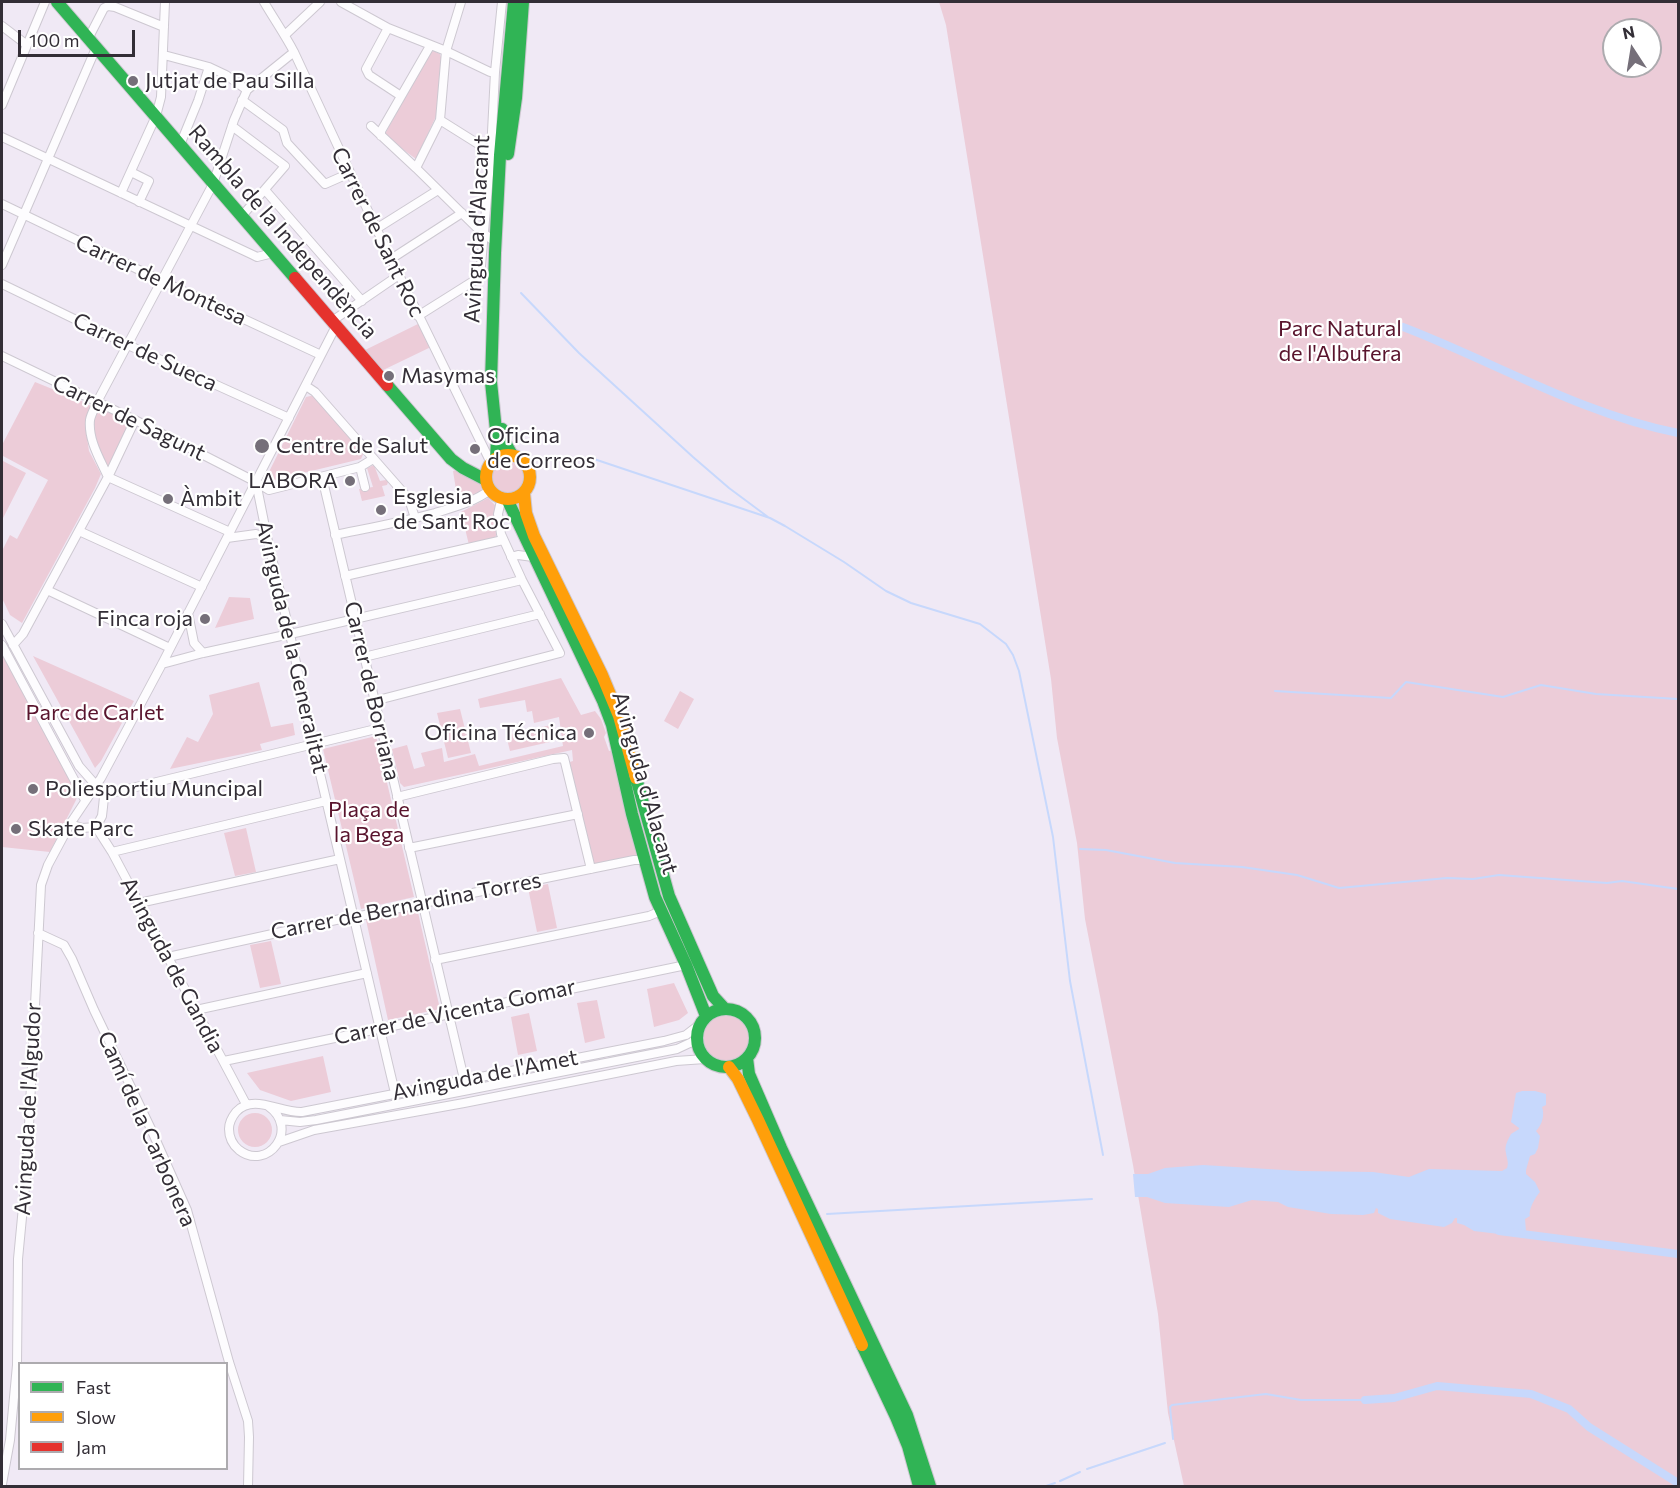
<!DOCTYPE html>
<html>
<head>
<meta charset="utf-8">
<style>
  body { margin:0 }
  #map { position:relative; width:1680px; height:1488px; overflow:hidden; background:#f0e9f5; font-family:Commissioner,sans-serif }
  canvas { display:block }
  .frame { position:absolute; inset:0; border:3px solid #332e36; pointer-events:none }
  .legend { position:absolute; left:18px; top:1362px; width:210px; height:108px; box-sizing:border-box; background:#fff; border:2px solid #adabaf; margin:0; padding:8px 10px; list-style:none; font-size:18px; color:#332e36 }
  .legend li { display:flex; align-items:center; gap:12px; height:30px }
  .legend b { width:30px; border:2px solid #adabaf }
  .north { position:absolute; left:1602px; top:18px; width:60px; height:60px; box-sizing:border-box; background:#fff; border:2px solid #adabaf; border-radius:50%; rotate:348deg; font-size:16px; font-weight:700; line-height:24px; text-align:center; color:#332e36 }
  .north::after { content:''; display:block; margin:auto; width:21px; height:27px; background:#756f79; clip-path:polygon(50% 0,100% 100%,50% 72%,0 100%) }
  .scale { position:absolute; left:18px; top:30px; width:117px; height:27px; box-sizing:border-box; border:3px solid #332e36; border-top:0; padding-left:8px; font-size:18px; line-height:21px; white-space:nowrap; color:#332e36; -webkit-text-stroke:4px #fff; paint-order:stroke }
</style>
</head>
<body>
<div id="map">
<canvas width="1680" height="1488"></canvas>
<div class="frame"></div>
<ul class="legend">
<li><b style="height:8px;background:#30b455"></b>Fast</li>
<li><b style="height:8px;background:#ff9f0a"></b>Slow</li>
<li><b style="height:8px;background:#e5322d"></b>Jam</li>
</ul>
<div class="north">N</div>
<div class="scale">100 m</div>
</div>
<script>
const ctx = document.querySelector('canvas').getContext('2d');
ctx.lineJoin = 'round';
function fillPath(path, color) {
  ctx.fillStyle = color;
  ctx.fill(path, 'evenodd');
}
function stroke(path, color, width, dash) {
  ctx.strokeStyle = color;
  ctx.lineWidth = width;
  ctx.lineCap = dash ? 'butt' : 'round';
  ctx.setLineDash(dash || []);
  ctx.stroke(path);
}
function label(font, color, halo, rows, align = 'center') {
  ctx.font = font + ' Commissioner,sans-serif';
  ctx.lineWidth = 4.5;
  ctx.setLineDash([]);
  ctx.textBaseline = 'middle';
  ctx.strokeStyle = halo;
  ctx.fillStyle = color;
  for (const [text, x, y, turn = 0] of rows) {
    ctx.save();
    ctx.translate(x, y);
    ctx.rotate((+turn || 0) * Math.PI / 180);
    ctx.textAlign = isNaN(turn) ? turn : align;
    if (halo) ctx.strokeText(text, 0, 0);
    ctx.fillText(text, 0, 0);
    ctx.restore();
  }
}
fillPath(new Path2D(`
  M939,2H1678V1486H1184L1168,1413L1158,1314L1133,1165L1085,919L1077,843L1057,738L1051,679L946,25ZM1614,30H1650V66H1614Z
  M434,51L440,54L443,63L438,112L416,159L386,137V132L430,52Z
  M422,322L433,346L377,373L359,353Z
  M35,382L82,401L85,408L87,404L91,406L85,424L89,451L101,474L95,488L22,623L10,615L2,598V551L10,535L17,539L48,480L3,456L2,457V445Z
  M315,395L364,452L361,459L274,480L268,474L306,397Z
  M101,406L131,421L107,469C102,456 88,432 93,418C95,414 99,409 101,406Z
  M492 476a16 16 0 1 1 32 0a16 16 0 1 1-32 0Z
  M3,461L26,473L2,520V462Z
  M374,465L380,481L386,480L388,482L387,485L382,486L385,496L362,501L359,489L373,487L367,468Z
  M457,470L479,480L482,491L476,495L458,502L453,471Z
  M488,498L495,505L496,536L493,540L469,545L461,512Z
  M229,597L250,598L254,619L215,628Z
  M2,645L79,789L76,800L50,852L2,847Z
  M33,656L134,701L101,761L95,768Z
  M561,678L581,715L595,711L601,719L606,733L604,737L609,751L618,749L645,860L591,869L566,763L573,761L572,750L404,787L400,783L392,749L407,745L414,769L425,766L421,753L442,748L444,762L475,754L479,766L563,746L559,717L534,723L532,711L527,712L525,700L480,708L478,699Z
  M259,682L271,727L293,723L295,735L260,744L262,750L170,769L187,737L198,742L213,714L209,695Z
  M680,691L694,699L678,729L664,721Z
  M460,709L471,753L448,758L437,713Z
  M551,725L554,741L510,751L506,735Z
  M376,736L414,897L361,909L323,749Z
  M246,828L256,872L235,876L224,833Z
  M548,884L557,928L537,932L528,888Z
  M417,908L440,1009L388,1020L366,920Z
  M271,941L281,984L260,988L250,945Z
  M674,983L688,1013L679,1020L654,1027L647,989Z
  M597,1000L605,1038L585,1043L577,1003Z
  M529,1013L537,1051L518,1055L511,1017Z
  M702 1039a24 24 0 1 1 48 0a24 24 0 1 1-48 0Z
  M323,1056L331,1092L291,1101L260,1090L247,1073Z
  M238 1130a17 17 0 1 1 34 0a17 17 0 1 1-34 0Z`), '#ecccd8');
fillPath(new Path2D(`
  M1522,1091H1535L1546,1094V1105L1542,1107C1545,1115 1542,1125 1536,1131L1540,1136L1538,1148L1535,1154L1530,1156L1526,1170V1174L1535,1182L1540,1192C1536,1196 1528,1210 1530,1216L1525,1219L1526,1231L1500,1228L1499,1234L1474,1231L1464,1225L1457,1223V1218H1455L1452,1223L1444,1227L1390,1219L1378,1213V1209L1376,1208L1374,1213L1363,1215L1331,1214L1288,1207L1278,1202L1252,1200L1229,1207L1165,1203L1147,1197H1135L1133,1174H1148L1165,1168L1203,1165L1300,1171L1373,1172L1409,1177L1429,1169L1502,1171L1507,1168C1509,1162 1507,1160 1506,1153C1504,1146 1508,1140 1511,1134L1519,1129V1128L1511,1122L1516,1093Z`), '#c7d8fc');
stroke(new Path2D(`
  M521,293L579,353L693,457L729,488L768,517
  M588,457L770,518L785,526L844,562L886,591L911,603L980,624L1006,644L1013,655L1019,671L1053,837L1070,981L1103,1155
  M1275,691L1391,698L1406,682L1503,697L1541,685L1596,694L1678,699
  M1080,849L1106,850L1175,863L1242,867L1297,875L1339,888L1447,878L1473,879L1499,875L1607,883L1622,881L1678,889
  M827,1214L1092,1199
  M1173,1439L1170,1407L1172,1405L1266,1394L1301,1400H1365
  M1087,1469L1165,1443
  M1060,1481L1080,1472
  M1046,1486L1055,1483`), '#c7d8fc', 2);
stroke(new Path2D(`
  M1403,327C1495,362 1581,414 1678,433
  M1499,1231L1678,1254
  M1365,1400L1394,1398L1437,1386L1531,1394L1569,1409L1589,1427L1678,1483`), '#c7d8fc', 8);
const street = new Path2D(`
  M264,2C274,19 285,35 294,52L376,228L491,463
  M341,2L388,28L446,51L490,72H495
  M2,26L27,45
  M388,28L366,69L369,75L401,96
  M285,35L320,2
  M88,39L104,8L108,6L115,7L164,27
  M164,55L209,67L226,75L247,90
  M242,100L283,130L287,143L325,184L350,173
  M2,105L45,2
  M440,120L491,152
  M232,126L285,166L241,217
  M371,126L416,168L440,120L446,51L461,2
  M381,136V131L430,46
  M2,137L253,255L257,257L273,253
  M180,145L198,101L209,67
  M416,168L478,229L495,242
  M131,172L149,181L139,202
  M265,190L362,301
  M121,193L156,116L161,97L165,2
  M2,204L162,281L321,355
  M376,229L438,190
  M391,259L462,213
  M2,265L96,48
  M2,284L128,345L289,418
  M418,316L480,277L491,152L495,72L502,2
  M332,321L399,275
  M2,356L135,420L256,482L269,490L360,467L373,459
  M306,386L315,392L409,499L415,518
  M360,467L365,487
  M108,477C100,459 88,440 90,420C91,414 95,408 97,402L213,184L234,120L247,90L294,52
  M108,477L230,532
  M322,477L464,1079
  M256,482L267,537L290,634L313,744L395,1093
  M79,531L202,587
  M335,535C369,528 402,522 435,513C455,507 474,502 490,490
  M227,538L256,534L267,537
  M511,557L518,555L533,557
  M345,576L503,540
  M47,590L170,648
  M188,613L194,643L203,653
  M2,624L79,766L101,791L104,797L103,807L102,816L96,827
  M2,645L85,800
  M13,645L23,634L108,477L135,420
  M364,657L540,614
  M162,664L203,653L299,632L522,580
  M374,701L560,653L522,580L501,534L498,514L500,505L503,499
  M103,795L380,728
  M397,797L553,759L564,758L591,869
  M70,824L82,828L96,827
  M96,827L112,852L246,1104
  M409,848L578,814
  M112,852L326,801
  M139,903L340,859
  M38,933L64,945L72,959L94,1010L151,1129L187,1210L229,1362L248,1421L249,1437L248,1486
  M168,957L345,918L360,916L634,860H645
  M435,960L649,916L661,911
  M196,1010L367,973
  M224,1061L686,965
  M268,1106C301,1129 267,1172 239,1150C233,1145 229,1137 229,1129C229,1123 232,1117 236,1112C253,1093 280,1113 302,1112L664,1041L686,1035L699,1025
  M280,1120L300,1122L316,1120L677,1049L692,1042L697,1037
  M279,1142L314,1130L464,1103L676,1061L705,1059
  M2,1484L10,1440L17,1365L18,1259L27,1165L41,885L48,865L70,824L101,778L162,664L336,326`);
const fast = new Path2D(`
  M57,2L295,278
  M508,154L516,98L523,2
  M387,385L451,459L463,468L486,480
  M502,429L503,439L512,455
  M496,459L497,440L491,382L495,253L500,155L514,2
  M507,499L603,701L612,725L632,814L655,897L686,965L706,1016
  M636,778L669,896L713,996L724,1008
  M697 1038a29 29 0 1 1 58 0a29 29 0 1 1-58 0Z
  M747,1058L749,1074L781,1148L907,1415L930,1486
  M862,1345L896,1417L908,1446L919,1486`);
const slow = new Path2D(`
  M486 477a22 22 0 1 1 44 0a22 22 0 1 1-44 0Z
  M524,493L526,513L534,536L602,675L619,716L636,778
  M729,1067L738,1079L758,1120L862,1345`);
const jam = new Path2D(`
  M295,278L387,385`);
stroke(street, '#cdc8d1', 10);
stroke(fast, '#cdc8d1', 14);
stroke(slow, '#cdc8d1', 14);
stroke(jam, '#cdc8d1', 14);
stroke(street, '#fdfcfe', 8);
stroke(fast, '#30b455', 12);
stroke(slow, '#ff9f0a', 12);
stroke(jam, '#e5322d', 12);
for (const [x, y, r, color] of [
  [133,81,6,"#756f79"],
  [389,376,6,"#756f79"],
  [262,446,8,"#756f79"],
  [475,449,6,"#756f79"],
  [350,481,6,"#756f79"],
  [168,499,6,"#756f79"],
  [381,510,6,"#756f79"],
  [205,619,6,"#756f79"],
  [589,733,6,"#756f79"],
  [33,789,6,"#756f79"],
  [16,829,6,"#756f79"]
]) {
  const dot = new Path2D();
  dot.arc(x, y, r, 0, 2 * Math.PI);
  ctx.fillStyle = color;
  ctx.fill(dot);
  stroke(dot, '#fff', 2);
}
label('22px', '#332e36', '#fff', [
  ["Jutjat de Pau Silla",145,81],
  ["Masymas",401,376],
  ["Oficina",487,436],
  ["de Correos",487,461],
  ["Centre de Salut",276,446],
  ["LABORA",338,481,"right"],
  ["Esglesia",393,497],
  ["de Sant Roc",393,522],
  ["Àmbit",180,499],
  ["Finca roja",193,619,"right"],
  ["Oficina Técnica",577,733,"right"],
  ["Poliesportiu Muncipal",45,789],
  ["Skate Parc",28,829]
], 'left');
label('22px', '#332e36', '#fff', [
  ["Avinguda d'Alacant",477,229,-87],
  ["Rambla de la Independència",283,232,49],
  ["Carrer de Sant Roc",378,232,64],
  ["Carrer de Montesa",161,280,25],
  ["Carrer de Sueca",145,352,25],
  ["Carrer de Sagunt",129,418,26],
  ["Avinguda de la Generalitat",292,647,77],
  ["Carrer de Borriana",372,691,77],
  ["Avinguda d'Alacant",645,783,74],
  ["Carrer de Bernardina Torres",406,906,-11],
  ["Avinguda de Gandia",172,965,62],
  ["Carrer de Vicenta Gomar",455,1012,-12],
  ["Avinguda de l'Amet",485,1075,-11],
  ["Avinguda de l'Algudor",28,1109,-87],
  ["Camí de la Carbonera",147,1129,66]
]);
label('22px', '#59142d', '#fff', [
  ["Parc Natural",1340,329],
  ["de l'Albufera",1340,354],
  ["Parc de Carlet",95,713],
  ["Plaça de",369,810],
  ["la Bega",369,835]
]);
</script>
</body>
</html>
